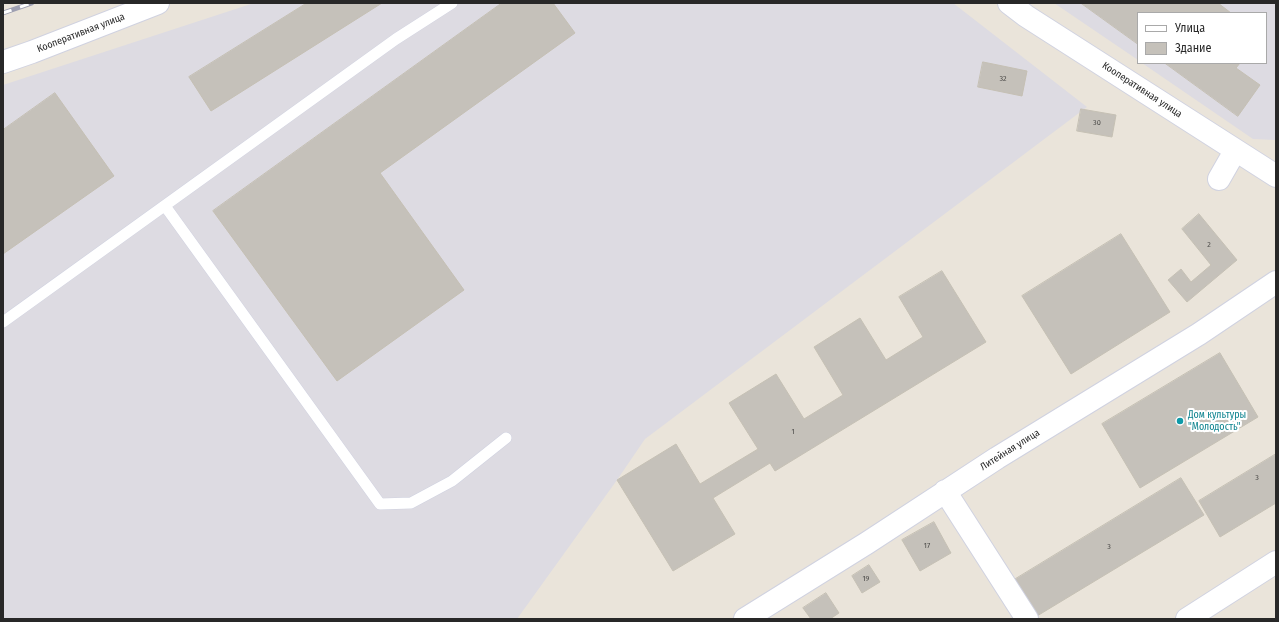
<!DOCTYPE html>
<html>
<head>
<meta charset="utf-8">
<style>
  body { margin:0 }
  #map { position:relative; width:1279px; height:622px; overflow:hidden; background:#eae4da; font-family:"Fira Sans Condensed",sans-serif }
  canvas { display:block }
  .frame { position:absolute; inset:0; border:4px solid #282828; pointer-events:none }
  .legend { position:absolute; left:1137px; top:12px; width:130px; height:52px; box-sizing:border-box; background:#fff; border:1px solid #a9a9a9; margin:0; padding:5px 7px; list-style:none; font-size:12px; color:#282828 }
  .legend li { display:flex; align-items:center; gap:8px; height:20px }
  .legend b { width:20px; border:1px solid #a9a9a9 }
</style>
</head>
<body>
<div id="map">
<canvas width="1279" height="622"></canvas>
<div class="frame"></div>
<ul class="legend">
<li><b style="height:5px;background:#fff"></b>Улица</li>
<li><b style="height:11px;background:#c5c1ba"></b>Здание</li>
</ul>
</div>
<script>
const ctx = document.querySelector('canvas').getContext('2d');
ctx.lineJoin = 'round';
function fillPath(path, color) {
  ctx.fillStyle = color;
  ctx.fill(path, 'evenodd');
}
function stroke(path, color, width, dash) {
  ctx.strokeStyle = color;
  ctx.lineWidth = width;
  ctx.lineCap = dash ? 'butt' : 'round';
  ctx.setLineDash(dash || []);
  ctx.stroke(path);
}
function label(font, color, halo, rows, align = 'center') {
  ctx.font = font + ' "Fira Sans Condensed",sans-serif';
  ctx.lineWidth = 4;
  ctx.setLineDash([]);
  ctx.textBaseline = 'middle';
  ctx.strokeStyle = halo;
  ctx.fillStyle = color;
  for (const [text, x, y, turn = 0] of rows) {
    ctx.save();
    ctx.translate(x, y);
    ctx.rotate((+turn || 0) * Math.PI / 180);
    ctx.textAlign = isNaN(turn) ? turn : align;
    if (halo) ctx.strokeText(text, 0, 0);
    ctx.fillText(text, 0, 0);
    ctx.restore();
  }
}
fillPath(new Path2D(`
  M254,3H953L1087,107L645,439L617,480L517,619H3V85Z
  M1054,3H1276V140L1253,139L1142,63H1266V13H1138V60Z`), '#dddbe2');
const building = new Path2D(`
  M307,3H382L211,111L189,77Z
  M502,3H553L575,33L380,173L464,290L337,381L213,211Z
  M1081,3H1218L1231,13H1138V44Z
  M983,62L1027,71L1022,96L978,87Z
  M1165,63H1240L1236,68L1260,85L1238,116Z
  M55,93L114,176L3,254V130Z
  M1081,109L1116,115L1112,137L1077,131Z
  M1199,214L1237,260L1187,302L1168,280L1181,269L1191,282L1211,265L1182,229Z
  M1121,234L1170,312L1071,374L1022,296Z
  M942,271L986,342L775,471L770,463L713,498L735,534L673,571L617,480L676,444L700,484L758,449L729,403L776,374L804,419L843,395L814,347L860,318L886,360L923,337L899,297Z
  M1220,353L1258,417L1140,488L1102,424Z
  M1276,454V503L1220,537L1199,501Z
  M1181,478L1204,515L1037,616L1014,580Z
  M934,522L951,553L920,571L902,540Z
  M869,565L880,582L862,593L852,576Z
  M826,593L839,613L830,619H811L803,608Z`);
fillPath(building, '#c5c1ba');
stroke(building, '#c5c0b4', 1);
const lane = new Path2D(`
  M165,206L380,504L411,503L452,481L506,438
  M3,322L396,39L452,3`);
const street = new Path2D(`
  M1219,179L1235,151
  M945,491L1027,619
  M745,619L867,543L997,458L1199,334L1276,282
  M1187,619L1276,562`);
const secondary = new Path2D(`
  M1009,3L1026,16L1276,176
  M3,62L32,52L158,3`);
stroke(lane, '#d0d2e0', 12);
stroke(street, '#d0d2e0', 24);
stroke(secondary, '#d0d2e0', 24);
stroke(lane, '#fff', 11);
stroke(street, '#fff', 22);
stroke(secondary, '#fff', 22);
const rail = new Path2D(`
  M3,13L32,3`);
stroke(rail, '#9e9fb1', 4.5);
stroke(rail, '#fff', 3, [9]);
for (const [x, y, r, color] of [
  [1180,421,4,"#0f9aa8"]
]) {
  const dot = new Path2D();
  dot.arc(x, y, r, 0, 2 * Math.PI);
  ctx.fillStyle = color;
  ctx.fill(dot);
  stroke(dot, '#fff', 1.5);
}
label('8px', '#4f4e4c', null, [
  ["32",1003,79],
  ["30",1097,123],
  ["2",1209,245],
  ["1",793,432],
  ["3",1257,478],
  ["17",927,546],
  ["3",1109,547],
  ["19",866,579]
]);
label('10px', '#282828', '#fff', [
  ["Кооперативная улица",81,33,-21],
  ["Кооперативная улица",1142,90,33],
  ["Литейная улица",1010,450,-32]
]);
label('10px', '#0d838f', '#fff', [
  ["Дом культуры",1188,415],
  ["\"Молодость\"",1188,427]
], 'left');
</script>
</body>
</html>
